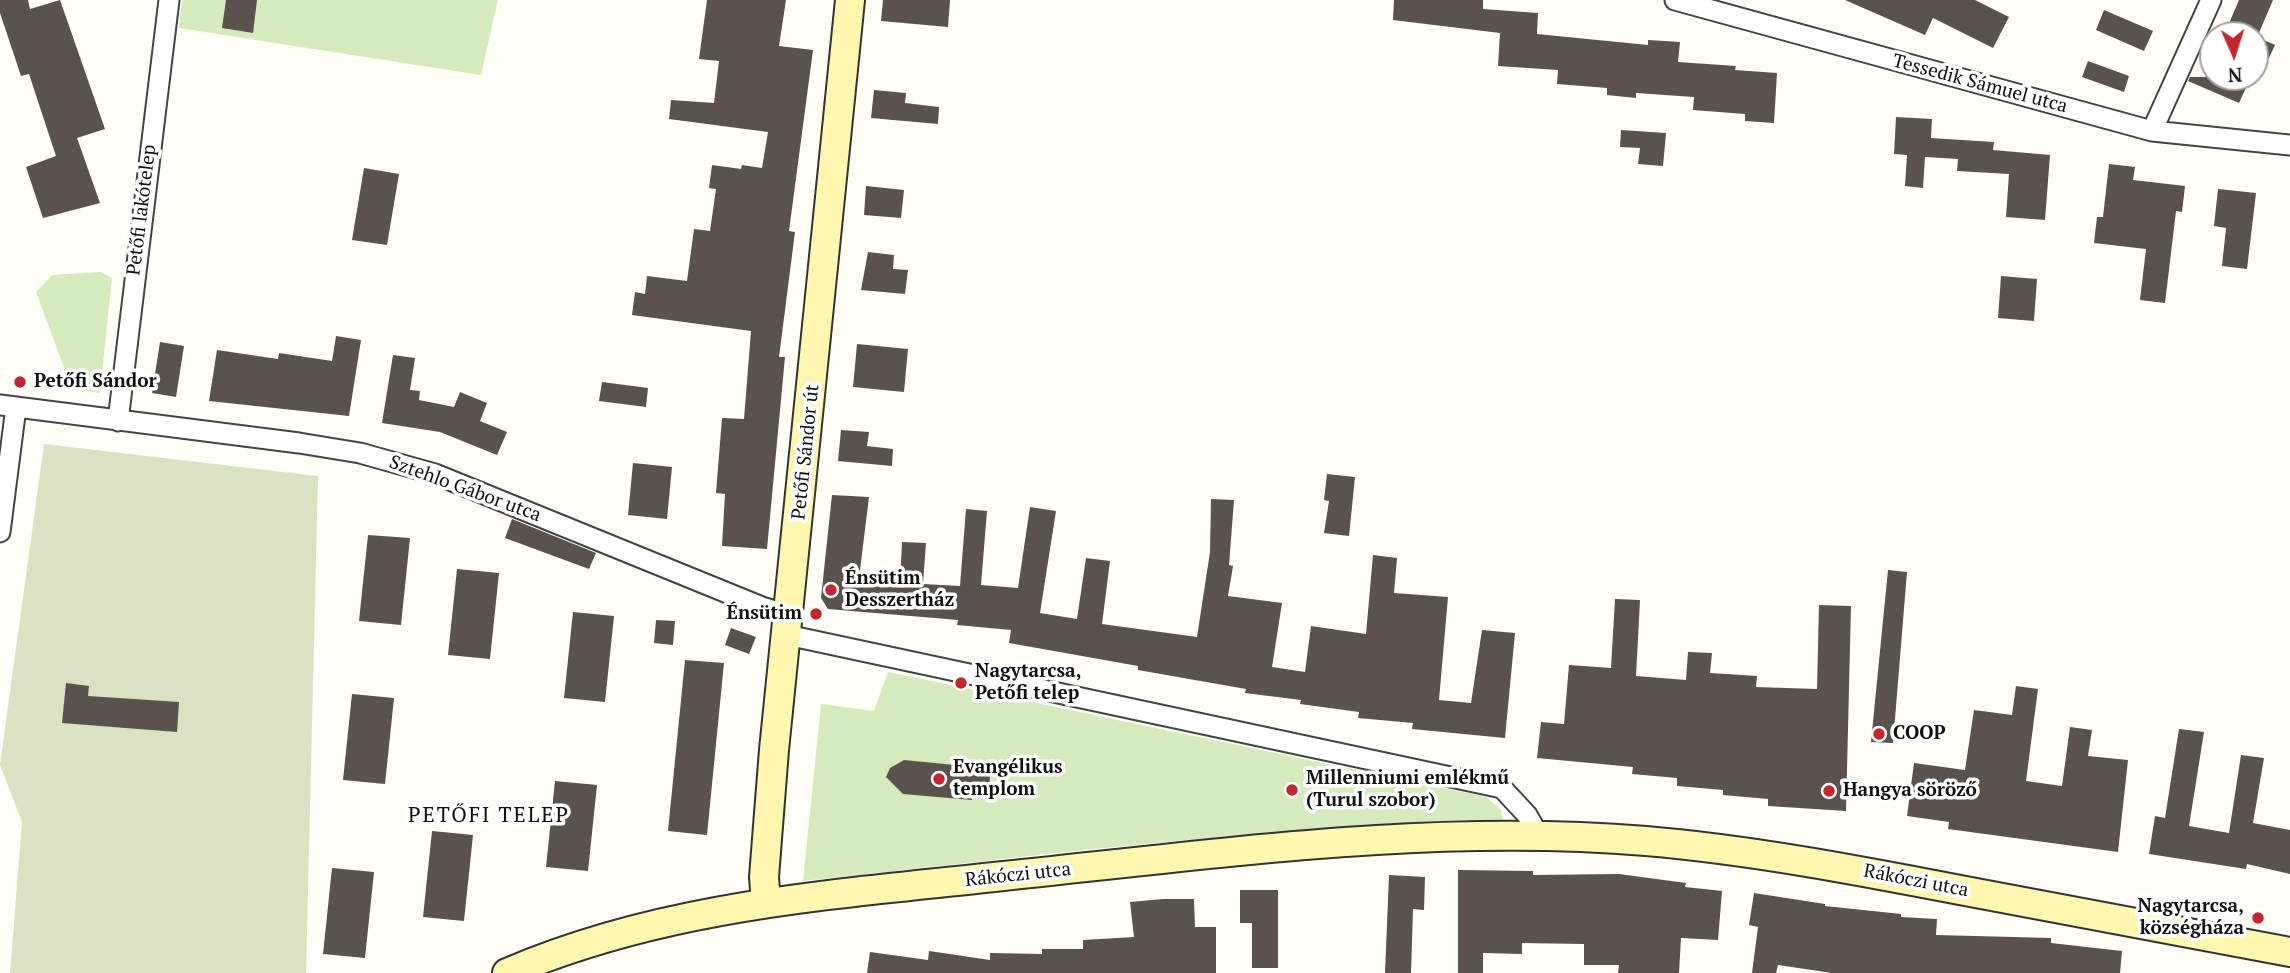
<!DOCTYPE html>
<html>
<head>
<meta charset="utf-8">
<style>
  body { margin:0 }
  #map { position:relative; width:2290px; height:973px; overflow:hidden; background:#fffdf5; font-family:"PT Serif",serif }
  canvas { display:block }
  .north { position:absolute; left:2199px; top:21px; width:70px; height:70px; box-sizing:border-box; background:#fff; border:2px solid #a0a0a0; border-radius:50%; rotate:177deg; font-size:19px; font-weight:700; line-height:28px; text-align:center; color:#111 }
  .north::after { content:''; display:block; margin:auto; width:24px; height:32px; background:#c4262e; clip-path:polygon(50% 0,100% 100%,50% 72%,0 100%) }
</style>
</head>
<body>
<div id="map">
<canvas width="2290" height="973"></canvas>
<div class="north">N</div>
</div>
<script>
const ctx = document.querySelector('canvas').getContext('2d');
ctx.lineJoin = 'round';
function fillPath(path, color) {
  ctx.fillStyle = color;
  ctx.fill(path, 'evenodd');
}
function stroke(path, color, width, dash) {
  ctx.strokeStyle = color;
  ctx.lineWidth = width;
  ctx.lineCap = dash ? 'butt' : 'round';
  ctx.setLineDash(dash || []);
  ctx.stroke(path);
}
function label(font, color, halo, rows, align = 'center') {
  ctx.font = font + ' "PT Serif",serif';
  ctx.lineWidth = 7;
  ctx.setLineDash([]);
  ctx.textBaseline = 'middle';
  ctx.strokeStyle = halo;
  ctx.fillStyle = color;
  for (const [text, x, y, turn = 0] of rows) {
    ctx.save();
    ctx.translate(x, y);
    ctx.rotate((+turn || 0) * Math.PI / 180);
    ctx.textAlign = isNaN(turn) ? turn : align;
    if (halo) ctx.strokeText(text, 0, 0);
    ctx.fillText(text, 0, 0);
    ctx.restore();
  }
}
fillPath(new Path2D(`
  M182,0H498L481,75L179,28Z
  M101,272L112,278L100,393L72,389L36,292L52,275Z
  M888,672L1486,797L1501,810L1503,822C1269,825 1036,856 803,881L821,704L874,711Z`), '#d5ebbd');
fillPath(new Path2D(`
  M44,444L318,476L306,973H10L22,822L0,765Z`), '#d9e3c4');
fillPath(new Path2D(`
  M0,0H28L30,9L60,0L105,129L77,138L100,203L43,218L26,167L56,156L29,74L21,76L0,13Z
  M226,0H257L253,33L222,28Z
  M707,0H786L779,46L813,50L789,231L795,232L779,357H785L767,549L722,546L725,494L716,493L722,418L744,419L751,331L632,315L635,292L645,294L647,276L687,281L694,229L710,231L716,189L709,188L712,165L741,169L742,165L762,168L768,132L669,119L671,100L714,103L719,61L699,59Z
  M883,0H950L948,27L881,21Z
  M1394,0H1483V9L1538,13L1537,34L1648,45V40L1680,42L1678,62L1736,66L1735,70L1777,73L1774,123L1745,121V114L1693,110L1694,97L1636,93V98L1607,95V88L1557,84L1558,70L1498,66L1500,33L1393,20Z
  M1845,0H1975L2009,17L1993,48L1933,18L1925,35Z
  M2239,0H2273L2258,35H2224Z
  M2104,10L2153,31L2144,51L2096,30Z
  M2255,36L2275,45L2268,60L2255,54Z
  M2088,61L2129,76L2124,92L2082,77Z
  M2190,77H2251L2239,103L2188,81Z
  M874,90L906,93L905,103L939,107L938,124L871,118Z
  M1896,117L1932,119L1931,138L1994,142L1993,150L2050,155L2045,220L2006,217L2009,174L1957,171L1958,159L1925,157L1923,188L1905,186L1907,155L1894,154Z
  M1621,130L1666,133L1663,166L1638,164L1640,148L1620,147Z
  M2109,164L2135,167L2133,180L2185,186L2182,212L2176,211L2165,303L2140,300L2146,249L2094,243L2097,217H2103Z
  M364,168L399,174L387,245L352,240Z
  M866,186L904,190L901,218L864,215Z
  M2218,189L2256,193L2247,269L2222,266L2226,228L2214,226Z
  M868,252L894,255L893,269L908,270L905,294L861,290Z
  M2001,276L2037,279L2034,321L1998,318Z
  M336,336L361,340L349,416L209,401L217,350L278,359L279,353L332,361Z
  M160,342L184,346L176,397L152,393Z
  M857,344L908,349L904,392L853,387Z
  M393,355L415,358L410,390L420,391L419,400L454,407L460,392L487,403L480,421L507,432L497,455L440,432L382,423Z
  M602,382L648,388L646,407L599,401Z
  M841,430L869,432L867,446L893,449L892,466L838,461Z
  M633,463L672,467L667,519L628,515Z
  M1327,474L1355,477L1349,536L1324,533L1329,501L1324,500Z
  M832,495L869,497L859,578L900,583L902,542L926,543L923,584L960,586L966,509L987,511L981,585L1018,588L1030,507L1056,511L1040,613L1077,619L1086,558L1110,561L1102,624L1197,637L1210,552L1211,499L1234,500L1229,565L1233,566L1228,596L1282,603L1272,667L1305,672L1311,626L1366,634L1373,555L1397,558L1394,593L1448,597L1439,700L1471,703L1482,630L1515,633L1505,738L1412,729L1413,723L1358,718L1359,712L1300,704L1301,700L1245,693L1246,689L1138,670V666L1009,643L1011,630L957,625L958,620L828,609L821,598Z
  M512,519L596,553L589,569L505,538Z
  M368,535L410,538L401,625L359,621Z
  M457,569L499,573L490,659L448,655Z
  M1888,570L1907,572L1893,743L1871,742Z
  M1615,599L1640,600L1636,676L1686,680L1688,652L1712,653L1710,673L1757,676L1756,687L1817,689L1819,605L1851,606L1846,811L1768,806V799L1723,795V790L1677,786V778L1632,774L1633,767L1537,758L1541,722L1564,724L1569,665L1611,668Z
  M573,612L614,616L605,702L564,698Z
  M656,620L675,621L673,645L654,643Z
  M731,628L756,637L749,654L725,645Z
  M685,660L724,663L707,835L668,831Z
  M66,683L89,686L88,696L179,702L177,732L62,723Z
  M2016,686L2038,689L2026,781L2062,786L2070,727L2092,730L2088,756L2128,760L2118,852L1948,829L1949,822L1907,816L1914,763L1965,770L1974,710L2012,715Z
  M352,694L394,698L385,784L343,780Z
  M2179,729L2204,732L2189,826L2229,833L2241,755L2264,758L2253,823L2290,830V874L2247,864L2246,869L2149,854L2155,816L2165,818Z
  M904,760L975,767L974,774L990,775L989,794L972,793V800L903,794L886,777L890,768Z
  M555,781L597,785L588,871L546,867Z
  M432,831L473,835L464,921L423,917Z
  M332,868L374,872L365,958L323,954Z
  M1458,870L1533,871V875L1619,874L1686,883L1685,887L1722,891L1718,940L1681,938L1679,973H1618L1619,965H1584V944L1522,943V954L1483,953V973H1458Z
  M1389,875L1425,877L1424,910L1413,909L1411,973H1385Z
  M1240,890H1278V968H1252V923H1240Z
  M1754,893L1825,904V906L1901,914V917L1937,919L1936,935L2051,938V943L2122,951L2120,973H1832L1778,965L1776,973H1752L1758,927L1749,925Z
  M1163,899H1194L1195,927H1216V973H867L870,952L928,960L929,951L990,960V953L1042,954V949H1083V940L1134,937L1130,902Z`), '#5a524d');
const street = new Path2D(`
  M1675,0L2152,131L2290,145
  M2152,131L2211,0
  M0,405L299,443L360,453L435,474L762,607L789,615
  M118,421L169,0
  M0,532L16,407
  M787,635L1502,788L1527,815L1539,836`);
const secondary = new Path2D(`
  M766,903L764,877L774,750L850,0
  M507,973C662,906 828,895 994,877C1210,855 1428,823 1646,841C1751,850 1856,870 1960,890C2070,910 2180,931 2290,952`);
stroke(street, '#444', 23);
stroke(secondary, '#333', 32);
stroke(street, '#fff', 19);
stroke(secondary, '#fff6b0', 28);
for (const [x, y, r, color] of [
  [20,382,7,"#c4262e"],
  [831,590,7,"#c4262e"],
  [816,614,7,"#c4262e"],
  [961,683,7,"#c4262e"],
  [1879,734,7,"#c4262e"],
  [939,779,7,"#c4262e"],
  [1292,790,7,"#c4262e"],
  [1829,791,7,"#c4262e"],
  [2258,918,7,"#c4262e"]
]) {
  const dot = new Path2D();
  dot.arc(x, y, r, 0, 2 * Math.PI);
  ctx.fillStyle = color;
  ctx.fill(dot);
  stroke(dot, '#fff', 2.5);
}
label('19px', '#111', '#fff', [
  ["Tessedik Sámuel utca",1980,84,15],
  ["Petőfi lakótelep",142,210,-83],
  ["Petőfi Sándor út",806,452,-84],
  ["Sztehlo Gábor utca",465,489,20],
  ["Rákóczi utca",1018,875,-6],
  ["Rákóczi utca",1916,881,11]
]);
label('bold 19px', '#111', '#fff', [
  ["Petőfi Sándor",34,382],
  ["Énsütim",845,579],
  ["Desszertház",845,601],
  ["Énsütim",802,614,"right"],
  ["Nagytarcsa,",975,672],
  ["Petőfi telep",975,694],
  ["COOP",1893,734],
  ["Evangélikus",953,768],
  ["templom",953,790],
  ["Millenniumi emlékmű",1306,779],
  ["(Turul szobor)",1306,801],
  ["Hangya söröző",1843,791],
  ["Nagytarcsa,",2244,907,"right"],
  ["községháza",2244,929,"right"]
], 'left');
ctx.letterSpacing = '2px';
label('21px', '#111', '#fff', [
  ["PETŐFI TELEP",489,816]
]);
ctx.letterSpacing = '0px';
</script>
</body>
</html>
